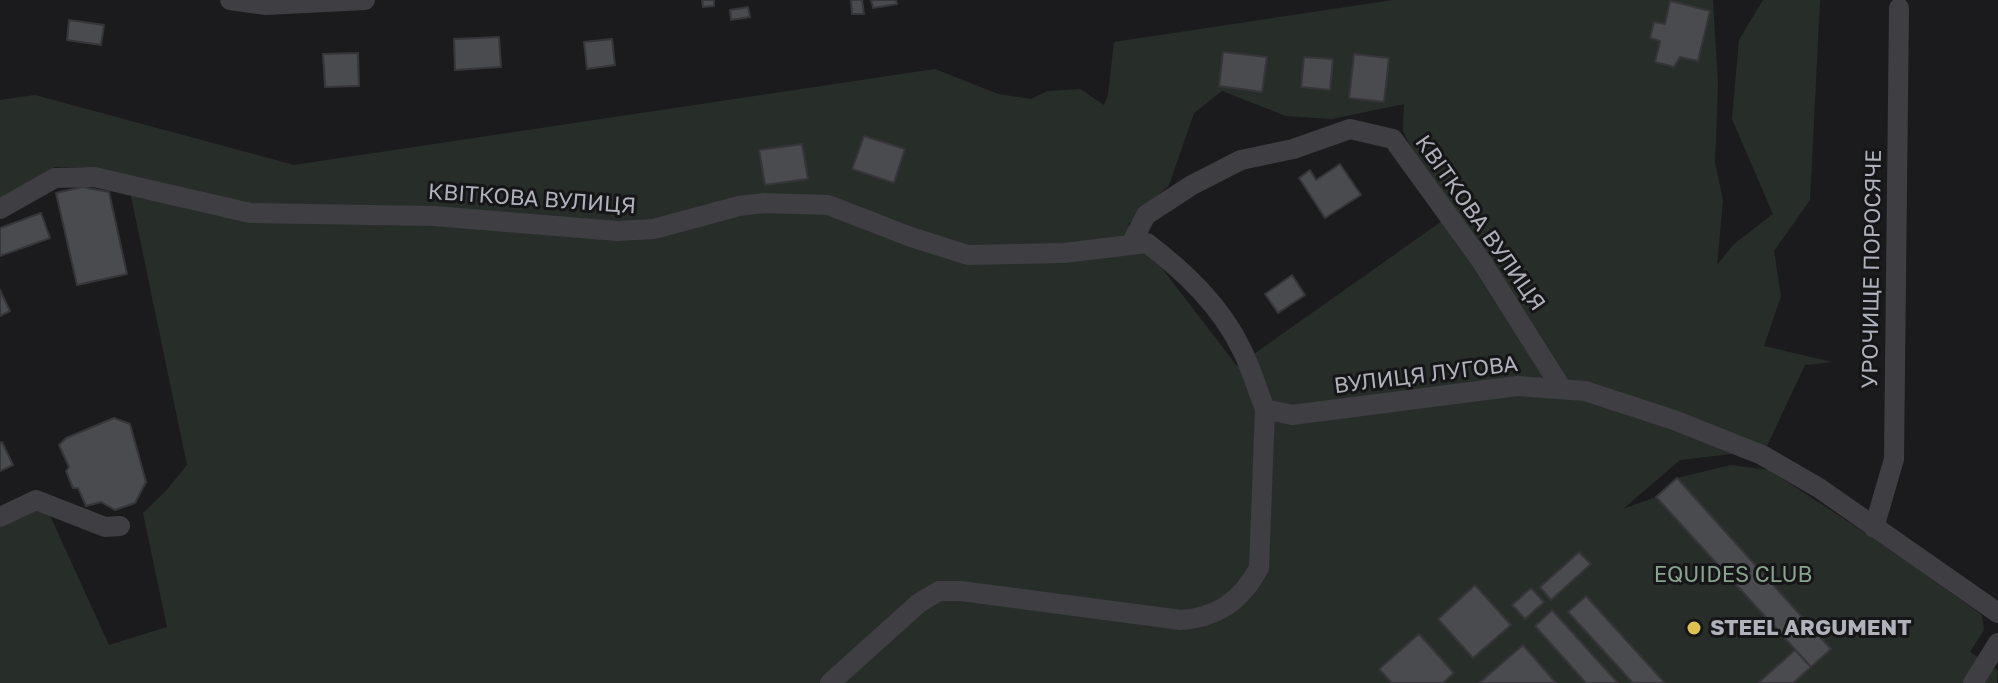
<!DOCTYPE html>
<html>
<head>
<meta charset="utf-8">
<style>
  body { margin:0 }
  canvas { display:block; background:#1b1b1d }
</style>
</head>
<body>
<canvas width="1998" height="683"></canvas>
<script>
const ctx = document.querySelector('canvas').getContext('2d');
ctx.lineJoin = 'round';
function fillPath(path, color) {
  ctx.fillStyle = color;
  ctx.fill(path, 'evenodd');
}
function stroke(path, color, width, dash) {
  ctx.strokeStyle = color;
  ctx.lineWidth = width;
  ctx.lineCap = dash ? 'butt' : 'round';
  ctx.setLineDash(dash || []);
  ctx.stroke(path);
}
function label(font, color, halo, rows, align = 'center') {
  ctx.font = font + ' "Golos Text",sans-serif';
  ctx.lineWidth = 6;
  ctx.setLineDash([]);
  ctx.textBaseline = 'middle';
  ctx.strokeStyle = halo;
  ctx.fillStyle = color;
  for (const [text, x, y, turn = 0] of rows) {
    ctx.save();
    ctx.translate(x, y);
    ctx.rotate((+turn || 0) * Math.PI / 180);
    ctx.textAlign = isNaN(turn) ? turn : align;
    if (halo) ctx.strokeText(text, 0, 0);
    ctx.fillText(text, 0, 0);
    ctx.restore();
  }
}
fillPath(new Path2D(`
  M1393,0H1713L1718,84L1715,163L1723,200L1717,265L1734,244L1773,214L1732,119L1739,40L1763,0H1820L1810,200L1774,251L1781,296L1764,346L1832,362L1805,365L1765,450L1680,460L1623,509L1656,497L1677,478L1731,465L1769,470L1887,547L1982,615L1984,630L1970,652L1998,671L1997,683H0V517L42,498L109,645L167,627L143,513L165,492L187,465L127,177L84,167H55L0,201V100L35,95L294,165L935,69L998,94L1031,99L1048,91L1080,89L1104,105L1108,95L1114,42ZM1222,91L1286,116L1332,119L1404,104L1403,131L1426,178L1452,214L1237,366L1128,224L1169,185L1194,113Z`), '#272e29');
const building = new Path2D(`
  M702,0H714V6L703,7Z
  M851,0H862L864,14H852Z
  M871,0H896L897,4L873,8Z
  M1670,1L1710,11L1698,61L1680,57L1674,67L1655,62L1660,41L1650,38L1654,22L1665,24Z
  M748,7L750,17L731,20L730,10Z
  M69,20L104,25L101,45L67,40Z
  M499,37L501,67L455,70L454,39Z
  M612,39L615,65L587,69L584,42Z
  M1223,52L1267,57L1262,92L1219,86Z
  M358,53L359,86L325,87L323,54Z
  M1354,54L1389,58L1384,102L1349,98Z
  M1304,57L1333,59L1330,90L1301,87Z
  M864,136L905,149L894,183L852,169Z
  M802,144L808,179L765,185L759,150Z
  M1340,164L1361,195L1325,218L1299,178L1310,170L1316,180Z
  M82,187L109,192L127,274L77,285L56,193Z
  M41,213L50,238L0,256V228Z
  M1292,275L1305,295L1278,313L1265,294Z
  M0,290L10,311L0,316Z
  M114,418L130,424L146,482L135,503L115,510L101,502L86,506L78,488H73L66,471L69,467L59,445L66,438Z
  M2,442L13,465L0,471V443Z
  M1677,478L1831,649L1811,667L1656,497Z
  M1579,552L1591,564L1551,600L1540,587Z
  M1475,585L1511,625L1473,658L1438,619Z
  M1531,588L1544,602L1525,619L1512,605Z
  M1586,596L1665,683H1633L1568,612Z
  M1552,610L1618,683H1586L1535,626Z
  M1419,634L1454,673L1443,683H1392L1379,669Z
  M1523,645L1556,683H1479Z
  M1795,650L1811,667L1793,683H1758Z`);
fillPath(building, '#4a4b4f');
stroke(building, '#363539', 2);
stroke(new Path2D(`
  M230,0L266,5L365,0
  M0,209L55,178L94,177L250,213L434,216L617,231L654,229L739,206L764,203L828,205L911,237L968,255L1064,253L1147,243C1185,272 1221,306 1242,350C1251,368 1257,389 1265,409L1292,415L1517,386L1585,391L1674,420L1762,455L1819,488L1998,613
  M1131,244L1146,215L1192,185L1241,160L1293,149L1350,129L1393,139L1482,262L1562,389
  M0,517L36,500L105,527L120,526
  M1874,528L1894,459L1899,8
  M830,683L919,603L939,591H961L1181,620C1218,617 1241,601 1259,568L1265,409
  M1973,683L1998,643`), '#3e3e43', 20);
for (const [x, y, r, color] of [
  [1694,628,8,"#dec251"]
]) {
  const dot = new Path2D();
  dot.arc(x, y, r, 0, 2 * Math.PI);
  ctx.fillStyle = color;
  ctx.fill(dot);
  stroke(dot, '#161618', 3);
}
label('22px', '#afb1bb', '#161618', [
  ["КВІТКОВА ВУЛИЦЯ",532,199,4],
  ["КВІТКОВА ВУЛИЦЯ",1480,223,55],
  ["УРОЧИЩЕ ПОРОСЯЧЕ",1872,269,-89],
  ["ВУЛИЦЯ ЛУГОВА",1426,375,-7]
]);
label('22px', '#88a38e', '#161618', [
  ["EQUIDES CLUB",1733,575]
]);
label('bold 22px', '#afb1bb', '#161618', [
  ["STEEL ARGUMENT",1710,628]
], 'left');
</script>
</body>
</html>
